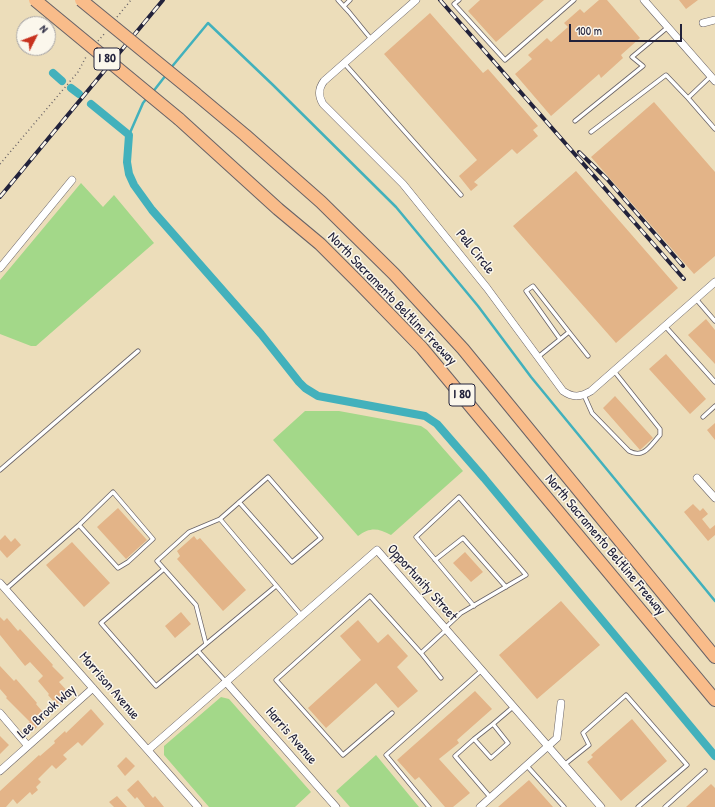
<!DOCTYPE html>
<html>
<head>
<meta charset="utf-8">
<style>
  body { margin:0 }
  #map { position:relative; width:715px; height:807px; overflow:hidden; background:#ecddba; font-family:"Patrick Hand",sans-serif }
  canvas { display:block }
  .north { position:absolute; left:16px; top:16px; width:40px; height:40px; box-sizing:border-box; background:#fbf7ec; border:1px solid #a4a2a5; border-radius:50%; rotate:48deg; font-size:11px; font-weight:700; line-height:16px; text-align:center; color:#22223b }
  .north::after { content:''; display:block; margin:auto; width:14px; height:18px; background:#c8321e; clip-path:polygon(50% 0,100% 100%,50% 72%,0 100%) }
  .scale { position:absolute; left:569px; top:24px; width:113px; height:18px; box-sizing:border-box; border:2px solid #22223b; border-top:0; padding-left:5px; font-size:12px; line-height:14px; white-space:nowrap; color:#22223b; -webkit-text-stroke:3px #fbf7ec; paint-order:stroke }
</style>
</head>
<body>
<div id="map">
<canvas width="715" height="807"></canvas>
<div class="north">N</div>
<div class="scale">100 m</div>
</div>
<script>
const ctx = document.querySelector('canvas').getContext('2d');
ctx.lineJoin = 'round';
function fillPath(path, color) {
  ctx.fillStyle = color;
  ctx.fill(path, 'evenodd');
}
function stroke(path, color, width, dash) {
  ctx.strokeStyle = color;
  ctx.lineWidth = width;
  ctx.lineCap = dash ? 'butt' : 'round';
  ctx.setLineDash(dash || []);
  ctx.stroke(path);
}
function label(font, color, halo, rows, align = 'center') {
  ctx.font = font + ' "Patrick Hand",sans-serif';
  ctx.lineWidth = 3;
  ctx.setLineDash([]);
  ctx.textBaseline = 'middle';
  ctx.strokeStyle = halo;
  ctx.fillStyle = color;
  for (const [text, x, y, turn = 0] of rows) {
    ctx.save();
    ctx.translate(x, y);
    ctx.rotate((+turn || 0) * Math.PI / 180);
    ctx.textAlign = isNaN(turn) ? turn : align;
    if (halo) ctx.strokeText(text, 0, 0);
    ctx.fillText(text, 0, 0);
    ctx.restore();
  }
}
fillPath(new Path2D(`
  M81,183L103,207L114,195L154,243L36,346H31L0,334V280Z
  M305,411H339L421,426L427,430L463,471L391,535C378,528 370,527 358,536L273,440Z
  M221,697L229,699L311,792L295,807H209L164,755V746Z
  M376,755L419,807H350L336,791Z`), '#a3d889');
stroke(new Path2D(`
  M170,69L208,23L273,85L396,207L478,306L531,377L715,601
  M152,93L166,75
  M129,135L143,103L147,98`), '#42b1bc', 2.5);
stroke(new Path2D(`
  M53,73L62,81
  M71,88L79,94
  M91,104L129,135L127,162L129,174L134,185L152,210L261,334L299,382L305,388L318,396L425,416L437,424L484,478L715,756`), '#42b1bc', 8);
fillPath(new Path2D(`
  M480,0H544L496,42L468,11Z
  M599,0H607L640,38L621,55L623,58L601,78L599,74L551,116L515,74L532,59L528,55L547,38L551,42L568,27L564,23L580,9L584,13Z
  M679,0H698L686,9Z
  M430,13L483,73L488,69L538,126L533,130L538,136L517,154L512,149L474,182L478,185L471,191L459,176L477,160L384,54Z
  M654,102L715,172V256L694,274L591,157Z
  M576,171L678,288L616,343L513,226Z
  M706,319L715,330V364L688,335Z
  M666,354L706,399L690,414L649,369Z
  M615,396L653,438L640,450L603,408Z
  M715,423V440L707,430Z
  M693,504L700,511L703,508L708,514L702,519L710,529L715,525V535L708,541L684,512Z
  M118,508L147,540L126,559L97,527Z
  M5,535L11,542L15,538L21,545L7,558L0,550V540Z
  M194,536L197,540L200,538L246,590L223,611L177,559L180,556L177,551Z
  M72,542L110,583L84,607L46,565Z
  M465,552L483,572L471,582L453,563Z
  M561,601L600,645L537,699L499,655Z
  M181,612L191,624L175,638L165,626Z
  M0,617L4,621L7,618L18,631L20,629L53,665L52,666L64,678L59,682L71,695L61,705L59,702L57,705L48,695L49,694L38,681L43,676L30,662L25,666L0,635Z
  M358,620L378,643L388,634L408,656L397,667L418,691L398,708L376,683L326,728L308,708L361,660L340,636Z
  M0,666L14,681L16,679L37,703L36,704L47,717L34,730L28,724L30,722L6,698L7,697L0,689Z
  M475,691L492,709L457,740L459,743L439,759L470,793L453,807H445L419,777L415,780L397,760Z
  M91,709L104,724L82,746L78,742L63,755L67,759L56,769L52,765L38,779L41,782L36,787L38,790L32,795L30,792L17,804L13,799L6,807H0V791L39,755L40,756L55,743L54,741L65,731L66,733Z
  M632,719L667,761L621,801L587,762L593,757L591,755Z
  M0,736L9,745L0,754Z
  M126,757L135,766L125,776L117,766Z
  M138,780L153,798L155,796L164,807H145L137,797L135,799L127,790Z
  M529,780L553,807H498Z
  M711,784L715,788V807H686Z
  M117,796L127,807H114L109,802Z`), '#e3b488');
const lane = new Path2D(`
  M338,0L349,12L371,39
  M459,0L454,4L505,60L574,0
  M344,6L350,0
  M344,63L461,195
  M688,98L715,129
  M575,121L643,66L632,57L668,27
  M591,132L666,75L688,98L711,76
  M696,299L715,321
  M665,326L715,382
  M560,339L526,291L533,286L569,332
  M538,357L569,332L588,356
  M584,395L592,413L629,451C644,459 650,446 660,435V429L614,371
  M703,417L715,406
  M0,470L138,351
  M239,502L292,562L321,538L268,477L220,519L302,616
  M220,519L189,532L157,561L196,605L206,644L276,586
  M435,560L463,538L506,587
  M164,569L101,623L156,686L206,644
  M6,589L79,525L118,568L128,562L153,539L113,492L79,525
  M445,628L461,613L526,575L459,497L416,537L474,606
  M198,651L226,682
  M441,678L421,653L446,630
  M392,713L343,755L276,680L370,596L421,653
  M493,724L513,707
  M474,739L493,724L508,743L491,758L474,739L455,756L491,798
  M564,765L589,745L583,733L626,695L687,765L638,807
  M527,766L564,807
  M429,807L386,755L482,670
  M665,807L705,771`);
const street = new Path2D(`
  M416,0L324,81C318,89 318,96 323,104L403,184L487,288L563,391C573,398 581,397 591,391L715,282
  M644,0L715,81
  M703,23L715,20
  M0,268L72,180
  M697,478L715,498
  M0,583L198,807
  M226,682L336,807
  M0,713L28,746
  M148,750L377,550L601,807
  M0,771L93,688
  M480,807L557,738L561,703`);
const highway = new Path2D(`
  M196,94L245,135L321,202L394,274L463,349L715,657
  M179,119L278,209L320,244L359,283L422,348L715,700`);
stroke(lane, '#696367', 5);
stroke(street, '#696367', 8);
stroke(highway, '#696367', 14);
stroke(new Path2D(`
  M117,17L131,0
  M98,41L105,33
  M0,164L78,72L87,55`), '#696367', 1.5, [1, 3]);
stroke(lane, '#fff', 3.5);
stroke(street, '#fff', 7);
stroke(highway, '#f9bc8a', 12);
const rail = new Path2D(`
  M440,0L684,279
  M579,152L607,179L683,266
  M0,197L163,0`);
stroke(rail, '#22223b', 4);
stroke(rail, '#fbf7ec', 2.5, [8]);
const highwayBridge = new Path2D(`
  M35,0L179,119
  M81,0L196,94`);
stroke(highwayBridge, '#696367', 14, []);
stroke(highwayBridge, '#f9bc8a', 12);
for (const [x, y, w] of [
  [107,59,26],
  [462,395,26]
]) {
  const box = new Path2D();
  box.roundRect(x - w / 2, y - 11, w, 22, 3);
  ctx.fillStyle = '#fbf7ec';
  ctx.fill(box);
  stroke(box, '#22223b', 1);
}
label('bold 13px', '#22223b', null, [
  ["I 80",107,59],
  ["I 80",462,395]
]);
label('14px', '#22223b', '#fbf7ec', [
  ["Pell Circle",475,252,51],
  ["North Sacramento Beltline Freeway",392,299,46],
  ["North Sacramento Beltline Freeway",605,545,50],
  ["Opportunity Street",422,583,48],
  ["Morrison Avenue",109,686,49],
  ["Lee Brook Way",47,712,-42],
  ["Harris Avenue",291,736,49]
]);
</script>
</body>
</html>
